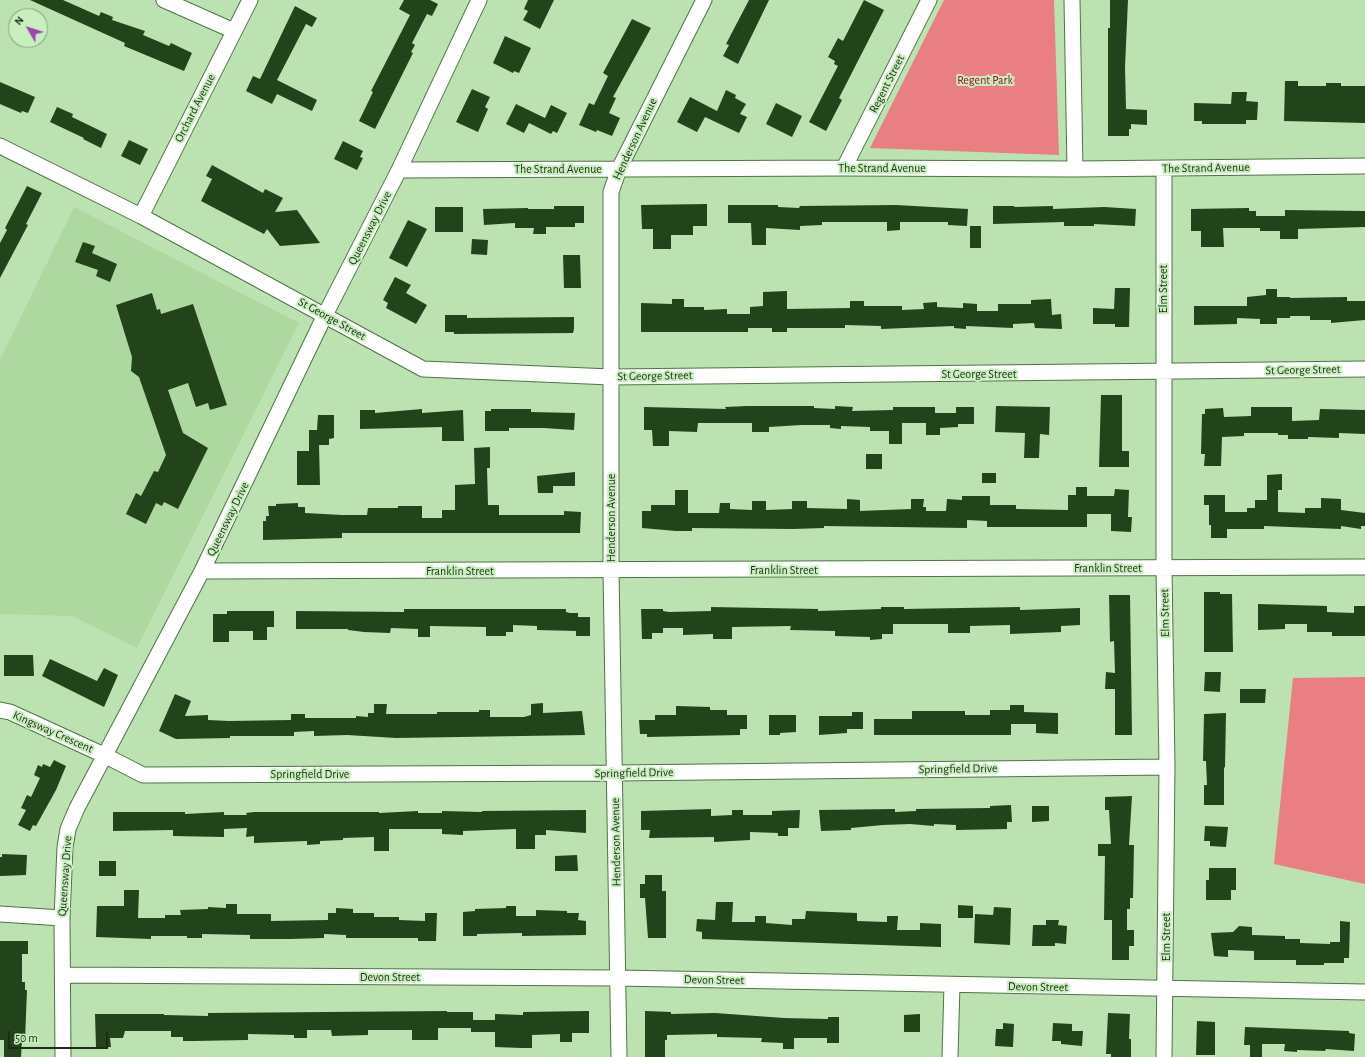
<!DOCTYPE html>
<html>
<head>
<meta charset="utf-8">
<style>
  body { margin:0 }
  #map { position:relative; width:1365px; height:1057px; overflow:hidden; background:#bbe2b0; font-family:"Alegreya Sans",sans-serif }
  canvas { display:block }
  .north { position:absolute; left:8px; top:8px; width:40px; height:40px; box-sizing:border-box; background:#c8efbd; border:1px solid #84a17c; border-radius:50%; rotate:309deg; font-size:11px; font-weight:700; line-height:16px; text-align:center; color:#1e2d1a }
  .north::after { content:''; display:block; margin:auto; width:14px; height:18px; background:#9c45b2; clip-path:polygon(50% 0,100% 100%,50% 72%,0 100%) }
  .scale { position:absolute; left:8px; top:1031px; width:100px; height:18px; box-sizing:border-box; border:2px solid #1e2d1a; border-top:0; padding-left:5px; font-size:12px; line-height:14px; white-space:nowrap; color:#1e2d1a; -webkit-text-stroke:3px #c8efbd; paint-order:stroke }
</style>
</head>
<body>
<div id="map">
<canvas width="1365" height="1057"></canvas>
<div class="north">N</div>
<div class="scale">50 m</div>
</div>
<script>
const ctx = document.querySelector('canvas').getContext('2d');
ctx.lineJoin = 'round';
function fillPath(path, color) {
  ctx.fillStyle = color;
  ctx.fill(path, 'evenodd');
}
function stroke(path, color, width, dash) {
  ctx.strokeStyle = color;
  ctx.lineWidth = width;
  ctx.lineCap = dash ? 'butt' : 'round';
  ctx.setLineDash(dash || []);
  ctx.stroke(path);
}
function label(font, color, halo, rows, align = 'center') {
  ctx.font = font + ' "Alegreya Sans",sans-serif';
  ctx.lineWidth = 4;
  ctx.setLineDash([]);
  ctx.textBaseline = 'middle';
  ctx.strokeStyle = halo;
  ctx.fillStyle = color;
  for (const [text, x, y, turn = 0] of rows) {
    ctx.save();
    ctx.translate(x, y);
    ctx.rotate((+turn || 0) * Math.PI / 180);
    ctx.textAlign = isNaN(turn) ? turn : align;
    if (halo) ctx.strokeText(text, 0, 0);
    ctx.fillText(text, 0, 0);
    ctx.restore();
  }
}
fillPath(new Path2D(`
  M74,207L299,323L137,648L72,616L0,614V360Z`), '#add9a1');
fillPath(new Path2D(`
  M944,0H1054L1059,155L870,148Z
  M1365,677V884L1274,864L1293,678Z`), '#e97f82');
fillPath(new Path2D(`
  M30,0H63L99,16L101,12L113,17L112,20L145,31L143,35L169,46L171,43L192,53L184,71L124,46L125,43Z
  M404,0H430L438,4L432,16L427,14L412,43L415,45L411,52L413,53L375,129L359,121L373,92L371,91L410,15L399,9Z
  M528,0H554L540,29L523,20L528,11L524,9Z
  M749,0H769L738,64L723,56L729,45L726,44Z
  M864,0L884,10L839,98L842,100L826,131L809,122L838,66L834,64L835,61L828,57L838,38L843,41Z
  M1110,0H1128L1125,67L1126,109L1147,110V125L1131,124V129H1129V136H1108V28H1110Z
  M295,6L317,18L312,27L306,24L277,80L317,100L312,111L277,94L272,104L246,91L253,76L260,79Z
  M632,19L651,28L613,97L616,98L609,113L620,118L612,136L597,130L596,132L579,125L589,103L594,105L608,76L603,73Z
  M505,36L531,48L519,73L514,71L513,73L493,63Z
  M1285,81H1298V86H1326V83H1341V86H1365V123L1284,121Z
  M0,82L35,97L28,113L22,111L21,113L0,104Z
  M472,89L490,97L485,107L488,109L478,132L456,122Z
  M726,90L736,95L735,98L746,104L740,114L747,117L739,133L705,117L697,132L677,122L690,97L717,111Z
  M1232,92H1247L1246,101L1258,102L1257,120H1246V124H1202V121H1194V103L1231,104Z
  M776,103L802,116L792,137L766,124Z
  M516,104L545,118L551,105L567,113L557,133L553,131L551,134L529,123L524,133L506,124Z
  M57,107L73,114L72,117L107,134L101,148L83,139L84,138L50,122Z
  M129,140L148,149L140,165L121,156Z
  M343,141L363,151L360,157L363,158L357,170L334,159Z
  M212,165L263,193L265,189L283,198L275,212L297,210L320,243L280,246L267,229L264,234L201,201L212,179L206,176Z
  M27,186L42,193L26,224L28,225L0,278V243L7,230L5,228Z
  M707,204V226H693V235H671V249H653V229H642L641,205Z
  M728,205H778V207L799,208L800,206L896,205L968,209L967,226L948,225V222H900V230L887,231V222H822V225L800,226V230L766,228V245H752L751,223H728Z
  M554,206H584V223H575V227H546V234H533L534,228H515V223L484,225L483,209L528,208V209H554Z
  M993,206H1014L1015,207L1053,206V209L1104,207L1136,209L1135,226L1094,224V226H1064V222L993,224Z
  M435,207H463V232H435Z
  M1249,208V211H1256V216H1285V210L1365,211V227L1298,229V239H1280V231H1260V228H1223L1224,247H1201V231H1191V209Z
  M408,220L427,229L407,267L389,258Z
  M970,226H981V248H970Z
  M472,239L488,240L487,255L471,254Z
  M83,242L95,246L92,253L117,264L110,282L96,276L98,270L75,262Z
  M563,255H580L581,288H564Z
  M395,277L411,285L406,293L427,305L416,324L386,308L388,303L383,300Z
  M1115,288H1130L1129,327H1115V324H1093V308L1114,309Z
  M1266,289H1277V297H1290V298L1347,297V301H1365V320L1331,323V320H1310V316H1290V318H1277V324H1260V319L1237,318V324L1194,325V306H1247V297L1266,295Z
  M787,291V309L850,308V301H864V306H902V310L924,309L923,303L937,302V307L963,308V303L977,304V311H998V304H1031V300L1051,299L1052,315L1061,314L1062,329L1035,328L1034,323L1013,324V328L966,326V329L954,328V326L881,329V326L845,325V328H787V332H772V328H748V332H641V303L672,304V299H684V307H704V310L727,309V314H750V307L763,306V292Z
  M152,293L157,310L160,309L161,314L193,304L227,405L210,410L208,403L196,407L188,383L168,390L183,433L208,448L178,509L164,502L162,506L156,503L146,524L126,514L136,493L141,496L154,471L158,472L166,455L139,377L131,371L132,357L116,305Z
  M445,315H467V318L574,317V329L573,333L454,334V332H445Z
  M1101,395H1122V451H1129V467H1099Z
  M747,406H814V408L835,409V406L853,407L852,411L893,410V407H935V413H956V407H974V424H958V427L940,428V435H926V423H902V444H889V431H870V427L841,426V429L830,428V425H801L769,427V432H752V423H698L697,432L669,431V446H653L652,430H644V407L726,409L725,407Z
  M996,406L1050,407L1049,435L1040,434L1039,458H1024L1025,433L995,432Z
  M1251,407H1292V421L1319,420L1320,409L1365,410V434L1339,433V438L1308,437V439H1288V435H1278V433H1244V436L1222,437L1221,466H1204L1205,454H1201L1202,414H1205V409L1223,408L1224,417L1251,416Z
  M422,409V413L463,410L464,441H442V427L360,429V410H375V413Z
  M491,409H531V412L575,413L574,430L544,428H509V431H485V411H491Z
  M318,415H334V438L329,439V445H319L320,485H297V451H309V430H317Z
  M490,447V468H487L488,505H499V515H564V511L581,512L580,533H342V538L263,540V521H266V516H269L268,506H276V504L298,503V507H305V513L342,515H367L368,508H398V506H422V518H442V510H455V485L475,484L474,448Z
  M866,454H882V469H866Z
  M575,472V486H553V493H538L537,476Z
  M982,473H996V483H982Z
  M1282,474V490H1278V512L1305,513V508H1321V498L1341,499V510L1365,513V526H1361V529L1341,526V529L1264,526V529H1227V538H1211V525H1209V505H1204V495H1225V512H1247V508H1255V500H1267V475Z
  M1076,487H1087V496H1114L1115,489L1129,490L1128,517H1132L1131,532L1111,531V514H1087V527H987V521L967,520V528L824,526V528L793,529L692,528V531H676L642,528V511H651V505H675V490H688V513H719L720,503H730V509L752,510V501H766V510L792,509V501H807V508L847,509V499L860,500V511L911,509V499H924L923,507H926V511H946L947,499L962,500V496H990V505H1016V509L1068,510V495H1076Z
  M1204,592H1220V594H1232L1233,652H1204Z
  M1109,595H1130L1132,735H1115V689H1105L1106,672L1115,673L1114,641L1110,642Z
  M1258,604L1327,606V612L1354,613V606H1365V636H1332V632H1307V624H1285V629L1258,630Z
  M711,607L818,609V611L881,609V607H904V609L1020,607V610L1080,608V625L1061,626V632L1010,634V625L970,626V633H948V624H893V634H882V639L870,640V637L835,636V631L790,630L791,626L732,627V639H713V634L683,635V628H663V633H652V639H642L641,609H663V611L669,612L711,611Z
  M404,609H566V612L570,613H578V617H590V636H576V631L537,630V626L513,625V632H506V636H486V627L430,626V637H418V629L391,628L390,633L364,632L348,630V629H296V611L404,612Z
  M227,611H274V627H267V640H253V631H229V642H213V614H227Z
  M4,655H33L34,676H4Z
  M50,659L97,681L104,668L118,675L104,707L42,676Z
  M1205,672H1221L1220,692L1204,691Z
  M1240,689H1266L1265,703H1240Z
  M175,694L191,701L185,716L208,715V720L229,721L291,720V714H305V718H356V716L368,717V713H374V704H387L386,714H437V712H479V710H490V717H524L531,715V704L543,703V713L582,711L585,735L396,738L347,735L314,736V731L294,732V736H230V738L176,739L159,731Z
  M1010,705H1024V712L1058,713V734L1036,733V724H1011V735H874V719H912V711H965V715H990V710H1010Z
  M676,706L710,707V710H727V715H747V729H740V735L647,737V734H640L639,720H655V715H676Z
  M852,712H863V729H847V733L819,735V716H852Z
  M1226,713L1225,767L1224,768V805H1204V785H1207L1206,761H1203L1204,714Z
  M769,715H796V732L780,733V735H769Z
  M54,760L66,766L56,790L36,826L33,825L30,831L18,825L26,810L21,808L27,795L31,797L40,778L34,775L38,765L42,767L43,764L50,767Z
  M1132,796L1129,845H1134L1133,898H1130V909H1127V930H1134V946H1129V960H1112V920H1104L1105,856H1098V844H1111L1109,810H1105V797Z
  M1011,805L1012,822H1007V829L956,830V825L934,824V826L910,824L883,825L851,828V830L821,831L819,810L895,809V812L916,811V809L990,808V806Z
  M1032,806H1049V821L1032,822Z
  M711,809V816L732,815V810H743V815H772V811L800,810L799,828H788V836H778V833L750,832V840L714,842V837L649,838L650,830H641V811Z
  M586,810V833L546,830V835H535V849H516V829L463,831V835L442,834V829H389V851H374V837L343,838V840L320,841V844L307,845V841L254,843V836L246,837L247,828L224,829V837L173,836V830L113,831V812H185V814L224,812V815H247L246,813L254,812H379V813L418,811V813H442V811L482,812V811Z
  M1205,826L1228,827L1226,847L1210,846V841H1204Z
  M2,854L27,855L26,875L0,876V857H2Z
  M577,855L578,871H555V856Z
  M99,861H116V876H99Z
  M1209,868H1236V890H1231V900H1206V880H1209Z
  M645,875H662V891H666V938H648L645,898H640V884H645Z
  M124,890H139L138,918H165V915H181L180,910L208,909V907L226,908V904H237V914H271V921L328,920V913H336V908L353,909V913H374V917H399V920L425,921V913H437L436,941H418V938H346V935L324,934V938L290,939H250V935L202,934V938H187V936H151V939L96,937L97,906H124Z
  M716,902H733L732,922H755V916H766V923L792,925V919H805L806,911L857,913V921L887,922V916H898L897,930H920V923L941,924V947L702,939V932L696,931L697,919L715,920Z
  M958,905L973,906V918H958Z
  M506,906H516V916H536V910L567,911V913H579L578,920L586,921V935L522,936V933L477,934V936H463V912L475,911V909L506,908Z
  M994,907L1011,908L1010,945L974,943L975,914L993,915Z
  M1046,920H1059L1058,925L1067,926L1066,944L1055,943V946H1032L1033,925H1046Z
  M1340,921L1350,922L1349,958H1344V963H1324V965H1296V960H1254V951L1228,950V957L1214,956L1211,933L1233,932L1239,926L1252,927V935L1285,936V939H1300V943L1330,944V942H1340Z
  M0,941H28V954H22V982H25V990H27L25,1040H22L21,1057H4V1040H0Z
  M447,1011V1012H473V1020H495V1014L523,1015V1012L589,1011V1033H572V1042H560V1034L532,1035V1048H522L495,1047V1032H471V1028H438V1040H412V1030H368V1035L332,1036L331,1030H307V1038H294V1035L248,1034V1040L194,1041H183V1037H171V1031H125L123,1038H110L111,1047L96,1048L95,1014H164V1015L208,1016V1013Z
  M645,1011L671,1012V1014L715,1013L784,1018L828,1019V1017H839V1043H827V1038H794V1049H783V1043L761,1042L762,1038L717,1037V1034L667,1035V1040H665V1057H645Z
  M1108,1013L1130,1014L1129,1039H1131V1057H1111V1054H1106Z
  M920,1014V1032H904V1015Z
  M1197,1021L1215,1022V1055H1196Z
  M1003,1023L1014,1024L1013,1047L995,1046L996,1029H1003Z
  M1053,1023L1072,1024V1031H1083L1082,1046L1061,1044V1041H1052Z
  M1245,1027L1349,1031V1033L1355,1034L1354,1051L1326,1049L1325,1051L1297,1050V1052L1284,1051L1285,1044H1262V1057H1250V1045H1244Z`), '#23441a');
const minor = new Path2D(`
  M164,0L234,31
  M1072,0L1075,169
  M0,146L141,216L423,369L611,377L1365,369
  M844,168L929,0
  M399,170L844,168L1075,169L1365,166
  M141,216L250,0
  M202,571L1365,567
  M0,710L10,712L106,756L143,775L615,773L1167,767
  M0,914L62,918
  M63,975L617,978L1365,992
  M63,1057L62,918L65,847L68,829L77,808L202,571L325,315L399,170L479,0
  M619,1057L611,571V192L619,169L704,0
  M950,1057L952,985
  M1164,1057L1167,767L1164,568V169`);
stroke(minor, '#507346', 17);
stroke(minor, '#fff', 15);
label('12px', '#960b29', '#c8efbd', [
  ["Regent Park",985,80]
]);
label('12px', '#1e2d1a', '#c8efbd', [
  ["Regent Street",887,84,-63],
  ["Orchard Avenue",195,108,-63],
  ["Henderson Avenue",635,139,-65],
  ["The Strand Avenue",882,168],
  ["The Strand Avenue",1206,168,-1],
  ["The Strand Avenue",558,169],
  ["Queensway Drive",370,228,-63],
  ["Elm Street",1163,289,-90],
  ["St George Street",332,319,29],
  ["St George Street",1303,370,-1],
  ["St George Street",979,374],
  ["St George Street",655,376,-1],
  ["Henderson Avenue",611,518,-90],
  ["Queensway Drive",228,519,-64],
  ["Franklin Street",1108,568],
  ["Franklin Street",784,570],
  ["Franklin Street",460,571],
  ["Elm Street",1165,613,-91],
  ["Kingsway Crescent",53,732,24],
  ["Springfield Drive",958,769,-1],
  ["Springfield Drive",634,773,-1],
  ["Springfield Drive",310,774],
  ["Henderson Avenue",616,842,-91],
  ["Queensway Drive",65,876,-86],
  ["Elm Street",1166,937,-90],
  ["Devon Street",390,977],
  ["Devon Street",714,980,1],
  ["Devon Street",1038,987,1]
]);
</script>
</body>
</html>
